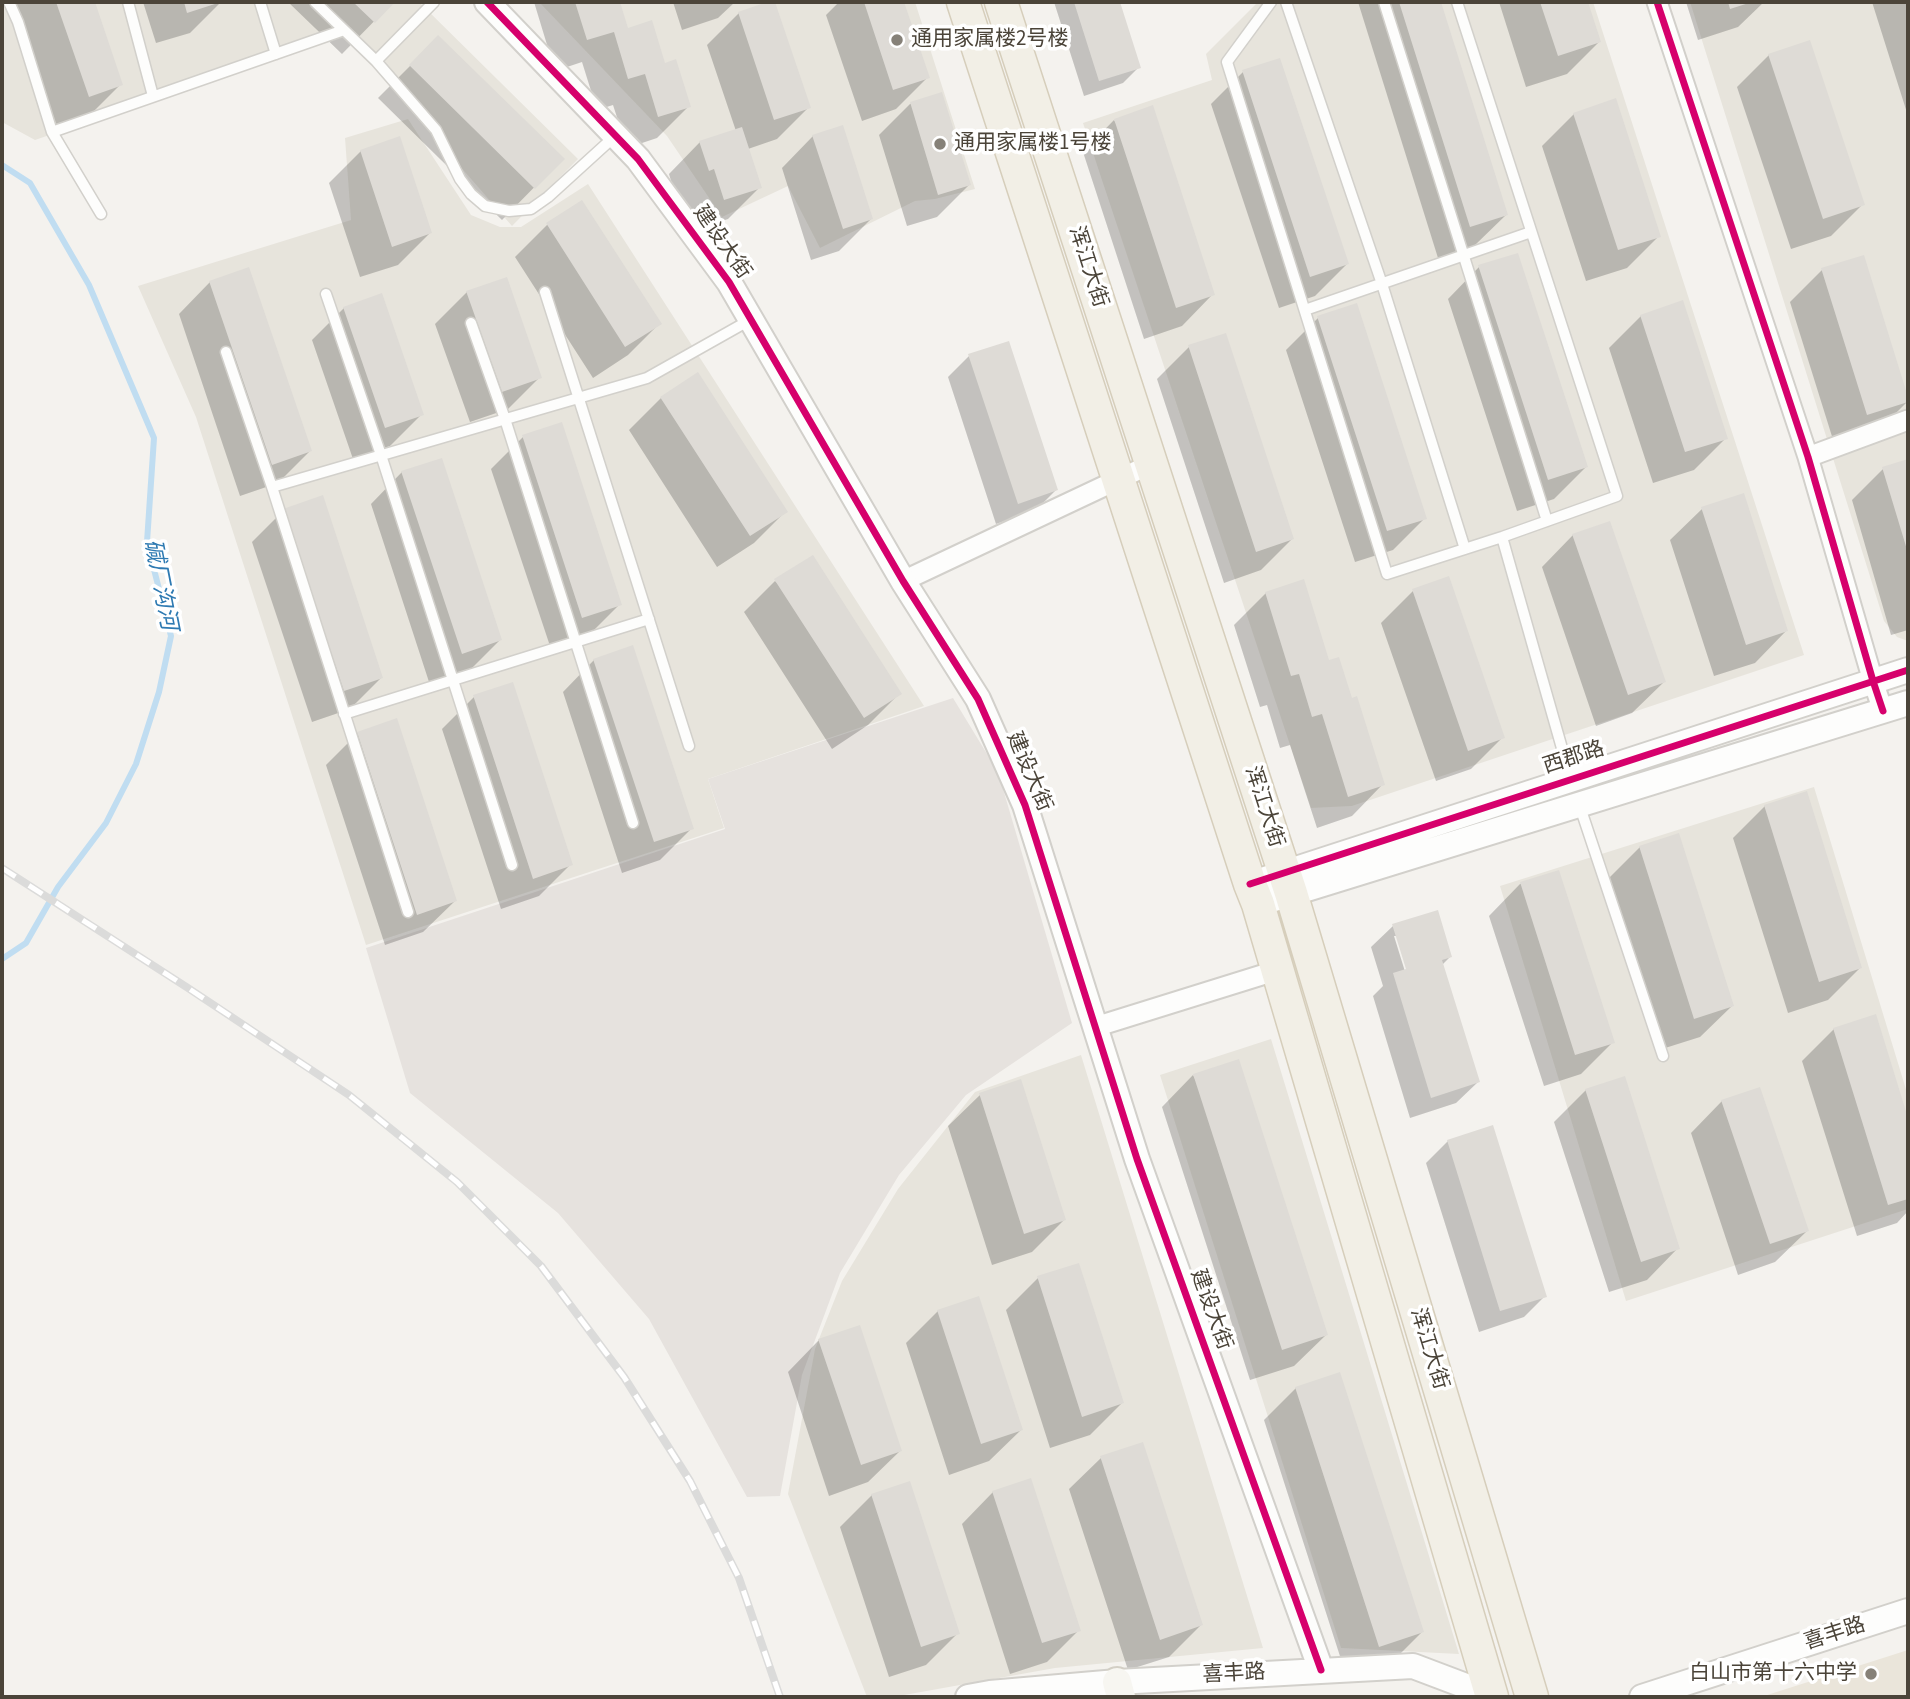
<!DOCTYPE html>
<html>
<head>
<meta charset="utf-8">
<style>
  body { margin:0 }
  #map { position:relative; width:1910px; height:1699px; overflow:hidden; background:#f4f2ee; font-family:"Source Sans 3",sans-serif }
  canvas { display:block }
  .frame { position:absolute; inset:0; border:4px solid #4b4439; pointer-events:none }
</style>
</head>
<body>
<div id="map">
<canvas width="1910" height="1699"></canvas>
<div class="frame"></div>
</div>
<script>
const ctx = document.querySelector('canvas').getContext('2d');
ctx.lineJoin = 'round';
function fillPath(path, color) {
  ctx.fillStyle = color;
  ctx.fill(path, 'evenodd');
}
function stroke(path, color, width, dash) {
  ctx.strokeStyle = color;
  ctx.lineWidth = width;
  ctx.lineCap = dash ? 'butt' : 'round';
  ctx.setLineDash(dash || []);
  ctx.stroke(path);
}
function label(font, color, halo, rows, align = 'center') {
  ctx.font = font + ' "Source Sans 3","Noto Sans SC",sans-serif';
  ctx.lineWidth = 7;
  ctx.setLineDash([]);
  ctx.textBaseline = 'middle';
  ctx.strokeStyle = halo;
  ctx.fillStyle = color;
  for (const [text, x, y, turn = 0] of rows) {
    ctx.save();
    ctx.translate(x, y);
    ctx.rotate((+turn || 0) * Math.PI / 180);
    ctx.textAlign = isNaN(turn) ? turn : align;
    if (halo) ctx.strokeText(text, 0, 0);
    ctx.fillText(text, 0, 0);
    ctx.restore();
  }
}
fillPath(new Path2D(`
  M2,2H419L578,159L512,226L344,33L35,140L2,122Z
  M539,2H915L975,189L935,199L915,201L820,248L788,186L722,217L667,136Z
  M1258,2H1593L1804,655L1352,806L1311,808L1083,123L1212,80L1206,54Z
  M1690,2H1908V641L1897,637L1884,621Z
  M408,119L471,215L500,227H521L588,184L924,706L708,779L724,828L366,945L196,417L138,286L351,220L345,138Z
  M1814,787L1908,1096V1209L1626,1301L1500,886Z
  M1271,1039L1459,1654L1341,1648L1160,1075Z
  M1081,1055L1263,1648L1055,1668L893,1697H867L788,1494L815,1349L842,1281L898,1189L975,1092Z`), '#e7e4dc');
fillPath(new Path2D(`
  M953,698L998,772L1072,1023L966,1095L899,1175L840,1273L802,1375L780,1496L747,1497L649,1319L558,1213L410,1093L366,948L725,829L708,779Z`), '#e6e2de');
fillPath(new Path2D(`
  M1908,1650V1697H1761Z`), '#eae5da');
fillPath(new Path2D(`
  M14,2H93L121,84L89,116L57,127Z
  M143,2H221L190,33L156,43Z
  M288,2H393L342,54Z
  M534,2H618L627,30L689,106L657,138L627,148L613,105L597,110L582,62L555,71Z
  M673,2H735L718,18L682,30Z
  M773,2L809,107L777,139L748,149L760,187L728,219L692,231L677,201L669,174L700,142L736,131L707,45L739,13Z
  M839,2H902L928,77L896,109L862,121L826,15Z
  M1054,2H1118L1139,67L1123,83L1084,96Z
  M1358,2H1439L1506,215L1474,246L1438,258Z
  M1499,2H1586L1599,42L1567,74L1526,87Z
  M1686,2H1764L1738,27L1698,40Z
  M1872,2H1908V116Z
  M438,38L562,159L502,220L378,98Z
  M1769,55L1863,204L1831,236L1791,249L1737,87Z
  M1243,72L1347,264L1315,296L1279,308L1211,104Z
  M941,94L969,185L937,217L907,226L879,135L910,104Z
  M1574,114L1659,236L1627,268L1586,281L1542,146Z
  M1114,120L1213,294L1182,326L1144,339L1083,152Z
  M813,136L871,219L839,251L811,260L782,168Z
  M361,151L430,233L398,265L360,277L329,183Z
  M582,202L660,323L628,355L593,378L515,257L547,225Z
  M1479,267L1586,467L1554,499L1517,511L1448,299Z
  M1822,270L1908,401L1876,433L1835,446L1790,302Z
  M210,282L310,451L278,483L240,496L179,314Z
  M467,292L540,377L508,409L470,422L435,324Z
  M344,308L422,414L390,446L353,459L312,340Z
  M1641,316L1726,438L1694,470L1653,483L1609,348Z
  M1318,318L1425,518L1393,550L1355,562L1286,350Z
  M1189,347L1292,539L1261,570L1224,583L1157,379Z
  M969,356L1056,490L1035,511L996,524L948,377Z
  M697,375L786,511L754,543L717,567L629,430L661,398Z
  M523,437L620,604L588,636L551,649L491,469Z
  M1908,461V630L1891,635L1852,500L1883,469Z
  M402,472L500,640L468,672L430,685L371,504Z
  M1702,509L1786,631L1755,663L1714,676L1670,540Z
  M284,510L381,678L350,709L312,722L252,542Z
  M1573,535L1664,682L1632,713L1596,726L1542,567Z
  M775,581L900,693L868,725L832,749L744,612Z
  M1413,591L1503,737L1471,769L1436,781L1381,623Z
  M1266,593L1328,662L1383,784L1352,816L1317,828L1290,745L1280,748L1267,705L1260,707L1234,625Z
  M594,660L692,828L660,860L622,873L563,692Z
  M474,697L571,864L539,896L501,909L442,729Z
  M358,733L455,901L423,932L385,945L326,765Z
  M1765,806L1860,968L1828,1000L1788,1013L1733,838Z
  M1640,847L1732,1006L1700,1037L1662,1049L1608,879Z
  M1558,872L1613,1042L1581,1074L1544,1086L1489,916L1520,884Z
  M1393,926L1450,957L1442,965L1478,1082L1456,1103L1410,1118L1373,996L1383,986L1371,947ZM1394,936H1397L1410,977L1407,978Z
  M1875,1017L1908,1124V1211L1897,1223L1857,1236L1802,1061L1834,1029Z
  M1193,1075L1326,1335L1294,1366L1250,1380L1162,1107Z
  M1586,1090L1678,1248L1647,1280L1609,1292L1554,1122Z
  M980,1095L1064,1220L1032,1252L992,1265L948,1126Z
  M1722,1101L1807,1231L1775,1262L1738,1275L1691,1133Z
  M1448,1141L1545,1296L1524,1317L1479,1332L1426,1163Z
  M1038,1278L1122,1403L1090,1435L1050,1448L1006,1310Z
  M938,1311L1021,1430L989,1461L949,1475L906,1343Z
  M819,1340L900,1451L868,1482L829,1496L788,1372Z
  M1296,1388L1422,1632L1390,1664L1347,1678L1264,1420Z
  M1101,1458L1201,1625L1169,1657L1128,1670L1069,1489Z
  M993,1492L1079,1630L1047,1662L1010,1674L962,1524Z
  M872,1495L958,1633L926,1665L889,1677L840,1527Z`), '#0003');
stroke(new Path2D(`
  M2,165L30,183L89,285L154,438L147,542L171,636L159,692L136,764L106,823L58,887L26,943L2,959`), '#c0ddf1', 6);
fillPath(new Path2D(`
  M56,2H95L123,85L89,97Z
  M184,2H221L187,13Z
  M353,2H395L375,23Z
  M575,2H620L628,28L652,20L665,63L676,59L691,107L658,117L645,74L628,79L614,32L587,40Z
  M767,2H775L811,108L774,120L738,12Z
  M864,2H904L930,78L893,90Z
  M1074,2H1120L1141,68L1099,81Z
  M1399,2H1441L1508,215L1470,227Z
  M1540,2H1588L1601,42L1558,56Z
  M1728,2H1752L1730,9Z
  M438,35L565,159L535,189L409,65Z
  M1810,40L1865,205L1823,219L1768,54Z
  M1280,58L1349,264L1310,277L1242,70Z
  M942,92L971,185L938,195L910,102Z
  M1616,98L1661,237L1618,250L1573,113Z
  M1153,105L1215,295L1176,308L1114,119Z
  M843,125L873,219L843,229L812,135Z
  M742,127L762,188L724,200L714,169L709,171L699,141Z
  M400,136L432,233L392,247L360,150Z
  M582,200L662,324L625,347L546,223Z
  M1518,253L1588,467L1548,480L1478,265Z
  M1864,255L1908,397V402L1867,415L1821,268Z
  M249,267L312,451L272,465L209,281Z
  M507,277L542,378L502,392L466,291Z
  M382,293L424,415L385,428L343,307Z
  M1683,300L1728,439L1685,452L1640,315Z
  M1357,303L1427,519L1387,531L1317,316Z
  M1226,333L1294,539L1256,552L1188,345Z
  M1009,341L1058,490L1018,504L968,354Z
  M698,372L788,512L750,536L660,397Z
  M562,422L622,605L582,618L522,435Z
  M442,458L502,640L462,654L401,471Z
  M1908,459V553L1882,467Z
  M1744,493L1788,631L1746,645L1701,507Z
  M323,495L383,678L344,691L283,509Z
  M1610,521L1666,682L1628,695L1572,534Z
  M813,555L902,694L864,718L774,579Z
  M1449,576L1505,738L1468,751L1412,589Z
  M1304,579L1329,660L1339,657L1352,698L1357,696L1385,785L1348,797L1322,714L1312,717L1299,674L1291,676L1265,592Z
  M633,645L694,829L654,842L593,659Z
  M513,682L573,865L533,879L473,695Z
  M397,718L457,901L417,915L357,732Z
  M1807,791L1862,968L1819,982L1764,805Z
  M1679,833L1734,1006L1694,1019L1639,846Z
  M1559,870L1615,1043L1575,1055L1520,882Z
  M1438,910L1452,957L1442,960L1480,1082L1431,1098L1393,973L1406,969L1392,924Z
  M1876,1014L1908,1118V1199L1888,1205L1833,1028Z
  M1239,1059L1328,1335L1282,1350L1193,1074Z
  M1625,1076L1680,1249L1641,1262L1585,1089Z
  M1021,1079L1066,1220L1024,1234L979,1093Z
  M1760,1087L1809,1231L1770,1244L1721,1100Z
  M1493,1125L1547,1297L1500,1311L1447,1140Z
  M1079,1263L1124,1403L1082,1417L1037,1276Z
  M979,1296L1023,1430L981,1444L937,1310Z
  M860,1325L902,1451L861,1465L818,1339Z
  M1340,1372L1424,1632L1379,1647L1295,1387Z
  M1143,1442L1203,1625L1160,1640L1100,1456Z
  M1031,1478L1081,1631L1042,1643L992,1491Z
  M910,1481L960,1634L921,1647L871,1494Z`), '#dedbd6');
const service = new Path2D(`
  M9,2L18,22L52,132L344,30
  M128,2L153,96
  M260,2L276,54
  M315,2L376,61L436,130L460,179L471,194L485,206L509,211L531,209L548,197L615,136
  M1271,2L1227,62L1387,574L1502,537L1617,496L1457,2
  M1286,2L1382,284L1465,549
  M1384,2L1547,521
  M376,61L434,2
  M52,132L101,214
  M545,292L689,746
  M326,294L381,455L512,865
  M1305,310L1531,232
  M471,323L505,419L633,823
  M226,352L272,487L408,912
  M272,487L647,378L750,320
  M1502,537L1571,780
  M344,714L649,619
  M1579,804L1663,1056`);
const minor = new Path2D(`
  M1657,2L1808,457L1873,681L1883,711
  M1808,457L1908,420
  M903,581L1151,464
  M1095,1027L1278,970`);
const tertiary = new Path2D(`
  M487,2L638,159L729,282L903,581L978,699L1025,805L1137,1159L1321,1670
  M1250,884L1908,670
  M1258,904L1908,703
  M968,1697L990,1693L1117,1682L1413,1666L1495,1697
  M1642,1697L1908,1611`);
const secondary = new Path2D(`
  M1117,1682L1121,1697`);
const primary = new Path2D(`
  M963,2L1250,884L1258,904L1492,1697
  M1001,2L1291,893L1532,1697`);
stroke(service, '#d2d0cb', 13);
stroke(minor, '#d2d0cb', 23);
stroke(tertiary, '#d2d0cb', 28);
stroke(secondary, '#d3cfc5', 32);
stroke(primary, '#d6cebb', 35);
stroke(service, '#fdfdfc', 10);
stroke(minor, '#fdfdfc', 19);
stroke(tertiary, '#fdfdfc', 24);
stroke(secondary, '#f7f6f1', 28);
stroke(primary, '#f2efe6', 32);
const rail = new Path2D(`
  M2,868L188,988L349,1095L457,1182L541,1266L624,1377L690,1481L739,1578L780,1697`);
stroke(rail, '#dbdbda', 8);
stroke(rail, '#fff', 5, [16]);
stroke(new Path2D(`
  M487,2L638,159L729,282L903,581L978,699L1025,805L1137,1159L1321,1670
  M1657,2L1808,457L1873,681L1883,711
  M1250,884L1908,670`), '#d6006c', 7);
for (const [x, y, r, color] of [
  [897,40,7,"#868178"],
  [940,144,7,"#868178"],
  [1871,1674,7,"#868178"]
]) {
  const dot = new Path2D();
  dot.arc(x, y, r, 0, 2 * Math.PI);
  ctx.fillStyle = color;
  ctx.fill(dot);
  stroke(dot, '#fff', 2.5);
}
label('21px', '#4b4439', '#fff', [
  ["通用家属楼2号楼",911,40],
  ["通用家属楼1号楼",954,144],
  ["白山市第十六中学",1857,1674,"right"]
], 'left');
label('21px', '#4b4439', '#fff', [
  ["建设大街",721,243,55],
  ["浑江大街",1087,267,72],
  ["西郡路",1574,759,-18],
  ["建设大街",1028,772,67],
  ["浑江大街",1263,807,72],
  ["建设大街",1210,1310,70],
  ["浑江大街",1428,1349,73],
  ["喜丰路",1835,1635,-18],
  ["喜丰路",1234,1675,-3]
]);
label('italic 23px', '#2e7ab2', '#fff', [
  ["碱厂沟河",159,585,79]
]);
</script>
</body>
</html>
